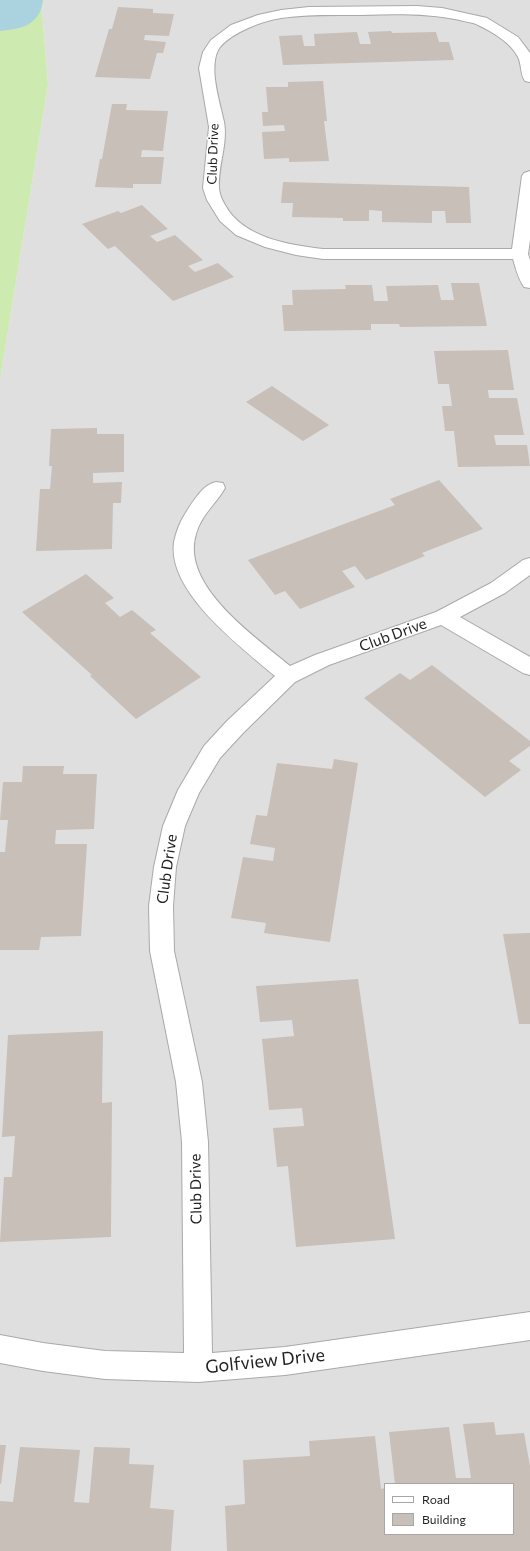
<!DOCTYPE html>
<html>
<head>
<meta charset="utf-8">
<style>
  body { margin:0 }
  #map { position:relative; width:530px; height:1551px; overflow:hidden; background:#f2efe9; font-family:Commissioner,sans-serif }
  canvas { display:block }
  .legend { position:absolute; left:384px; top:1483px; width:130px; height:52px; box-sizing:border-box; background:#fff; border:1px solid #a7a7a7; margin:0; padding:5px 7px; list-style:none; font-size:12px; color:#222 }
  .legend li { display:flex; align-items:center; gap:8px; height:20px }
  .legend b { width:20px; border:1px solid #a7a7a7 }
</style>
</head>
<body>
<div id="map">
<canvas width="530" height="1551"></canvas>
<ul class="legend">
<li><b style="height:5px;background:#fff"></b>Road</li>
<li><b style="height:11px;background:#c7bfb8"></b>Building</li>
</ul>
</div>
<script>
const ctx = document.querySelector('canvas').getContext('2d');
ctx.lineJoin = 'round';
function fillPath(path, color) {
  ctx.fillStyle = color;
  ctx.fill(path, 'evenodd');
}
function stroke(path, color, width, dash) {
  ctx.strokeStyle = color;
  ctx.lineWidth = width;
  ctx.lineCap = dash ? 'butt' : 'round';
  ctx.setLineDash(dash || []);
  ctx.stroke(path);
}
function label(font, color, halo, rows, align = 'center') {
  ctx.font = font + ' Commissioner,sans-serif';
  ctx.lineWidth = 3;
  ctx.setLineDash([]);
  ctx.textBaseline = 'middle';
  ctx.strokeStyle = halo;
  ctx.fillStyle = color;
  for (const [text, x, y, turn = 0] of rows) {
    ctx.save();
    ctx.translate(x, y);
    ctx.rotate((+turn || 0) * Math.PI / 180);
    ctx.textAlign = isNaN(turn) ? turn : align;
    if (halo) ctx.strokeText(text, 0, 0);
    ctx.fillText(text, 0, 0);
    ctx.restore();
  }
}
fillPath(new Path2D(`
  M43,0H530V1551H0V380L48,84L42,11ZM385,1484H513V1534H385Z`), '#e0dfdf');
fillPath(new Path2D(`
  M0,0H43L42,11L48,84L0,380Z`), '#cdebb0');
fillPath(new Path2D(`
  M0,0H43C40,25 22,29 0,31Z`), '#aad3df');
fillPath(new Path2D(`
  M118,7L153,9V13L174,14L169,36L145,35L144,40L166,42L163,53H157L150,79L95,77L109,29H112Z
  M391,31L392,33L436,32L439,42H449L454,60L283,65L279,36L302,35L304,46H315L314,34L357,32L360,44H371L368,32Z
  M323,81L327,121H324L329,161L289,162V158L264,159L262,132L285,131L284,125L263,126L262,112H268L266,87H288V82Z
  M112,104H127L126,110L168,111L163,151L142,150L141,157H164L161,184H133V188L95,187L100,159H102Z
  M283,182L469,187L471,223H446L445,211H432V223L382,222V211L369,210V221H343V218L292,217L293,203H281Z
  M142,205L168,229L150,236L157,242L175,235L203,260L188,266L195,272L218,263L234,277L173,301L115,246L108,249L82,224L118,211L121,213Z
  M451,283H479L487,326L400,327L399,324H371V330L284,331L282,305H293L292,290L346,289L345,285H372L374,301H388L386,286L438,285L441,300H454Z
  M508,350L514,390H488L489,398H517L524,435H494L496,445H527L530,466L458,467L454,431H445L442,406H452L449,384H438L434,351Z
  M272,386L329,425L303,441L246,402Z
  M97,428V434H124V472L93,473V483L122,482L121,503H113L112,549L36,551L40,489H50L52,466H49L51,429Z
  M439,480L483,529L422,553L425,556L366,580L355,566L342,571L355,587L300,609L285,591L275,595L248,560L395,505L390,499Z
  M86,574L114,598L105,603L120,617L132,610L156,630L150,633L201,677L136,719L90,676L92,675L22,612Z
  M432,665L530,741V746L509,761L521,770L485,797L364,698L400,673L410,680Z
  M334,759L358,763L330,942L264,933L266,923L231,918L243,857L273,861L275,848L250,844L256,815L267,816L277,763L332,769Z
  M23,766H64L63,774H97L94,829L56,830L55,844H87L81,936L41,937L39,950H0V852H5L8,820H0L3,782H22Z
  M530,933V1024H519L503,934Z
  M358,979L395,1239L296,1247L288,1166L277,1167L273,1128L304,1126L302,1108L269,1110L262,1039L294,1036L292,1020L260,1022L256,986Z
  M103,1031L102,1103L112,1102L111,1237L0,1242L4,1177H12L15,1136L2,1137L8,1035Z
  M494,1422L496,1435L524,1433L530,1466V1551H227L225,1506L245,1504L243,1460L310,1456L309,1441L375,1436L381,1489L385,1488V1534H513V1484H395L389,1432L449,1427L456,1478H471L463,1424Z
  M0,1445H6L1,1484H0Z
  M20,1447L80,1450L74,1502L89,1503L94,1447L130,1448L129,1464L154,1465L150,1508L174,1510L171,1551H0V1501L13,1502Z`), '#c7bfb8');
const minor = new Path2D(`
  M417,6L442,8L487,18L518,37L530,53V82L525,81C520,74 522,65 518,57C511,43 493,32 478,25C473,22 466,22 460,20C427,13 395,14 361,15C335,15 307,14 281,18C262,21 233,32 220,47C207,65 220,102 224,122C228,143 218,166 219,187C219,193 222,200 225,205C243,238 289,245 323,249H512L522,176L524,173L530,171V240L528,254L530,260V288L524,287C518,278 516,269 513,259H323L296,255L265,247L236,235L220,221L207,200L203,188L209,127L199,68L203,52L211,40L231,25L258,15L281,10L309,7Z
  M216,482L223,483L225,488C216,504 201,515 196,534C180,586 256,637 290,666L315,655L436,612L491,583L523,560L530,558V575L505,593L460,617L530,657V675L523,673L441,625L329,665L295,682L243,733L220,758L199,793L185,826L176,867L173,906L174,951L202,1082L208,1142L212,1353L285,1347L530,1312V1340L285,1375L198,1382L105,1379L43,1371L0,1363V1335L43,1343L105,1351L184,1353L182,1142L176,1082L150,951L149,906L154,867L163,826L178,790L204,746L227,721L275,676C241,647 167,592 174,542C176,532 180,522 185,514C193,502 202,485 216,482Z`);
stroke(minor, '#a9a9a9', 2);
fillPath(minor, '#fff');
label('13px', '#222', '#fff', [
  ["Club Drive",213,154,-88]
]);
label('15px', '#222', '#fff', [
  ["Club Drive",393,635,-20],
  ["Club Drive",167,869,-82],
  ["Club Drive",196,1189,-91]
]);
label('18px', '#222', '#fff', [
  ["Golfview Drive",265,1361,-6]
]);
</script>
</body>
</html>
